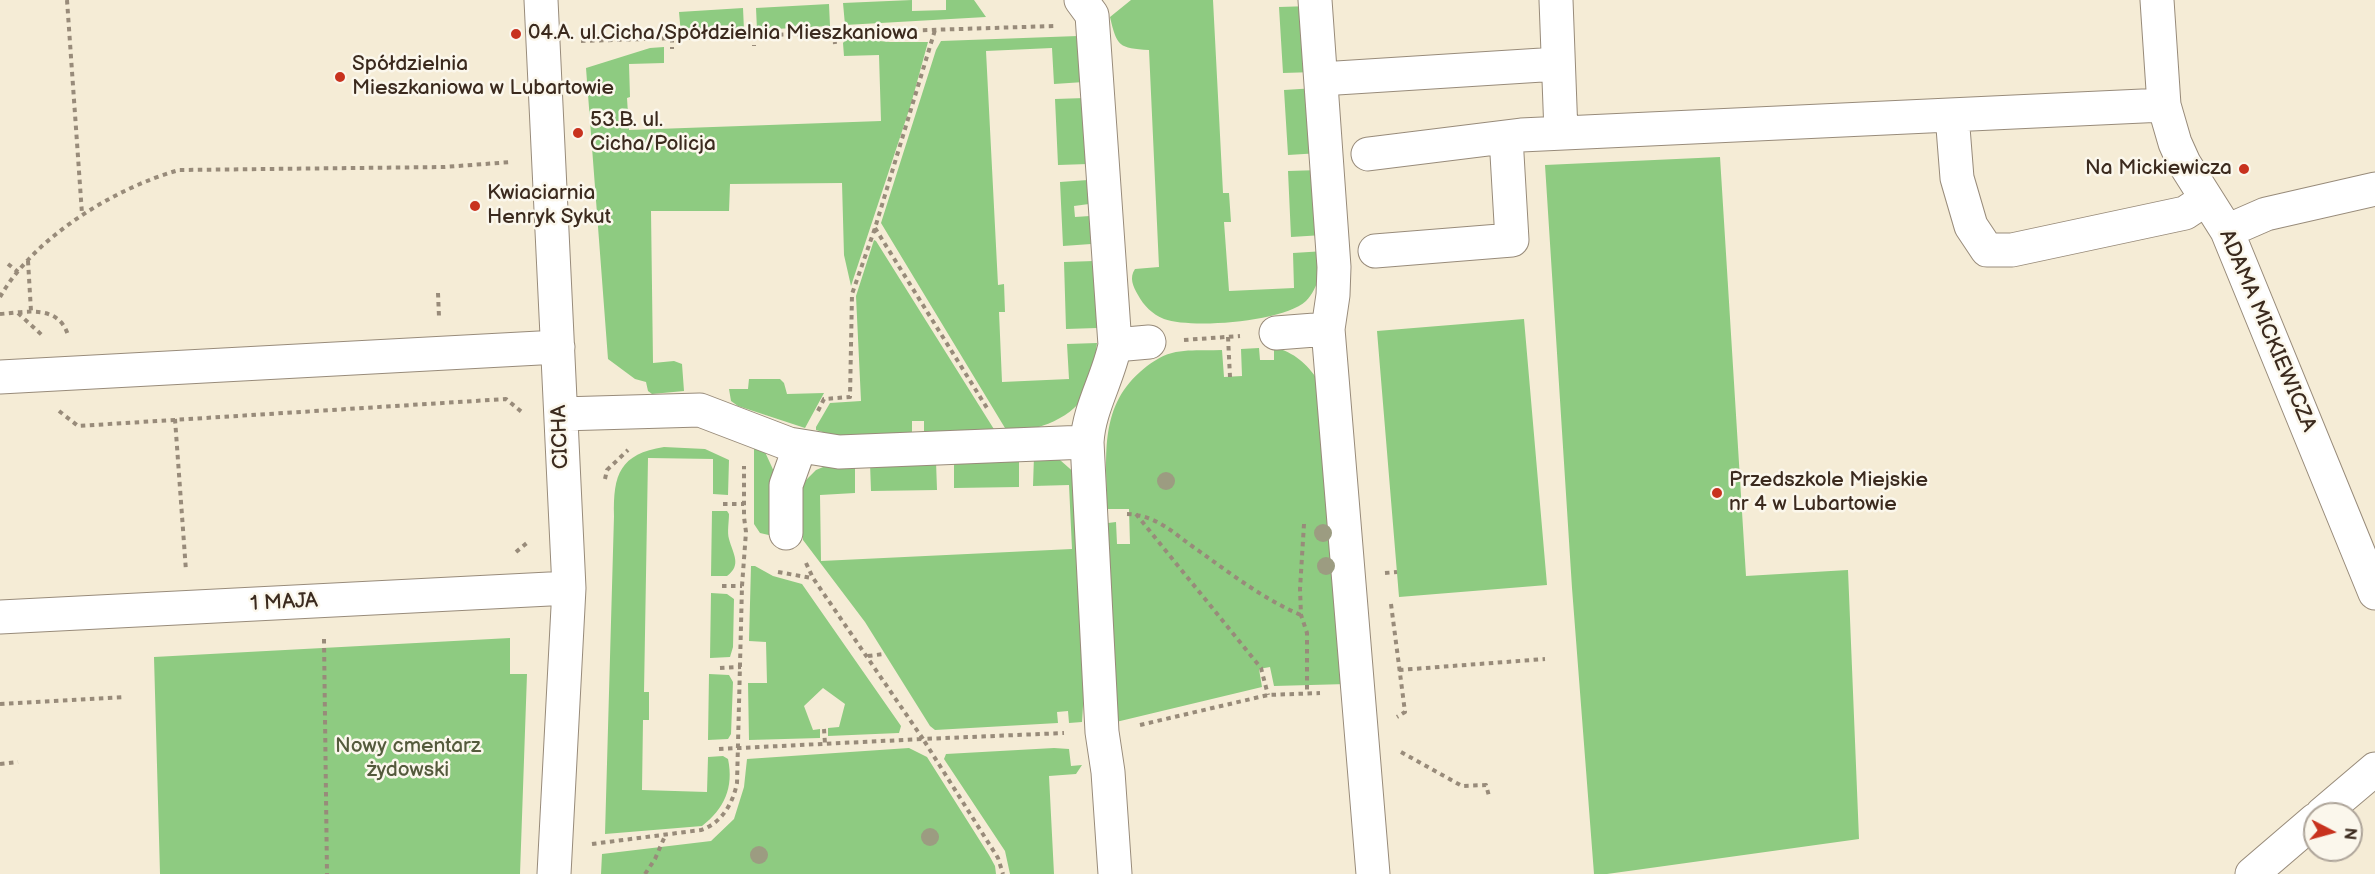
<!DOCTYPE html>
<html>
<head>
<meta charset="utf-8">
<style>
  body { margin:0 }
  #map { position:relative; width:2375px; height:874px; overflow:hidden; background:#f5ecd6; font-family:"Balsamiq Sans",sans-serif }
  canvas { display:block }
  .north { position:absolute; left:2303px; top:802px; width:60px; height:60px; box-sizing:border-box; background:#fbf7ec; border:2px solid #aea59a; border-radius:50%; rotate:96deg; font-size:16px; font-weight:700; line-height:24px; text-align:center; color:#3b2a1e }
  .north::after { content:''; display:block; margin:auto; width:21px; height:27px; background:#c8321e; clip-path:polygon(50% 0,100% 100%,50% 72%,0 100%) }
</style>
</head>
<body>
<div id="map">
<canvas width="2375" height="874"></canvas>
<div class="north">N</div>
</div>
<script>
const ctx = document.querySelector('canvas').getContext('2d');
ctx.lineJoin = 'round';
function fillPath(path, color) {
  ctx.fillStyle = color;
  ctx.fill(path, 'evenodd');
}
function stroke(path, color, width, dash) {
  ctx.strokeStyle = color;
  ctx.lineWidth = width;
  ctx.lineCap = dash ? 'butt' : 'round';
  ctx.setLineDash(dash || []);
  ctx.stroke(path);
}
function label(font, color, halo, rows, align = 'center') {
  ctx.font = font + ' "Balsamiq Sans",sans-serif';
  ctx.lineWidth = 5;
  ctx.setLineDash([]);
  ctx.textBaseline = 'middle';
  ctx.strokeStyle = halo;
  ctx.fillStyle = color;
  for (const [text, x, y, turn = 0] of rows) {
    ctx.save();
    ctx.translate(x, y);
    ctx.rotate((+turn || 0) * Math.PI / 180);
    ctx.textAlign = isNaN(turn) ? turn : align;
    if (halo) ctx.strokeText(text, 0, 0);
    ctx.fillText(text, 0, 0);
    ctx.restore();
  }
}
fillPath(new Path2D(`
  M912,0V11L946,10V0H974L986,17L845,25L843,3Z
  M1131,0H1213L1223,193H1229L1231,222H1224L1229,291L1294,288L1293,253L1325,251C1321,268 1319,288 1306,301C1283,322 1192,329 1164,319C1152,314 1144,306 1138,295C1133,286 1129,278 1135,269L1159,267L1149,50C1119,48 1117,47 1110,17Z
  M829,4L830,26L757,30L756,8Z
  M1311,6L1315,72L1283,73L1279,7Z
  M743,8L744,30L681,34L679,12Z
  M1078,36L1084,82L1054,84L1052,48L986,51L998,285L1004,284L1005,312H999L1002,382L1069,379L1067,344L1097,343C1095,359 1094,375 1088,389C1076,418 1036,431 1008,433L881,223L936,50L941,41Z
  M847,38L890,42H928L911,104L851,286L844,255L842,183L730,184L729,211H651L653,363L674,361L682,364L684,391L652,394L648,391L646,382L635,379L608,359L586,68L650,48L664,47V63L629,64L630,97L627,98L629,130L881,121L879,55L844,56L843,43Z
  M1316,88L1320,153L1288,155L1284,90Z
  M1085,98L1088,164L1058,165L1055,99Z
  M1720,157L1746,576L1848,570L1859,839L1607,874H1594L1572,588L1545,165Z
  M1320,170L1323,235L1291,237L1288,171Z
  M1088,180L1089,204L1074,206L1075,217L1090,216L1091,244L1063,246L1060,182Z
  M874,240L876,241L997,434L924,435V421H912V436L843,438L816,430V427L830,403L861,401L856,296Z
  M1094,261L1097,328L1066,329L1064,262Z
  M1524,319L1547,585L1399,597L1377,331Z
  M1274,347C1295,353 1306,363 1318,380L1347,684L1274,686L1270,667L1259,669L1262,687L1116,722L1108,523L1116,522L1117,544H1130L1129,509H1107C1107,459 1098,409 1140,372C1149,364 1160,356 1172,353C1187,349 1206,351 1222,350L1224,377L1242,376L1241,349L1259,348L1260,360H1274Z
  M749,379H780L784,383L787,394L824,393L805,428L738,406L731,401L729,389H748Z
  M664,447L705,449L729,460L728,495L713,494V459L648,458L644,692H649V720H643L642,790L707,792L708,757L723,756L728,759C734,788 724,809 702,826L605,834L614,516C613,474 620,454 664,447Z
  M754,448L765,452L776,476L773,536L760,533L754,524Z
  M1034,456L1060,460L1077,475L1084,690L1082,722L1069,723L1068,711L1057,712L1058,723L935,730L930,726L865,622L803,540L801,491L806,480L816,470L828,465H855V493L820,495L821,561L1072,549L1069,485L1033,486Z
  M1019,459V487L954,488V460Z
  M936,461L937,490L871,491L870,463Z
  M712,511H727L729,514C729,522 727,532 729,539C733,554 742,565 727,576H711Z
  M751,566H755L773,576L802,584L901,726L899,733L828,736V728L839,727L845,704L823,688L804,706L813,730L820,729V738L749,740L748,683H767L766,642L749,641Z
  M711,593L727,594L734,599L733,647L730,657L710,658Z
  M510,638V674H527L520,874H160L154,657Z
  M709,674L729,675L733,682L731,734L728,739L708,740Z
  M909,748L927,757L989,855L995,866L996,874H601L602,854L711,841L734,819L744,787L747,759Z
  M1054,748L1069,749L1071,766L1082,765L1076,774L1049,776L1054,874H1010L1005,851L944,759L946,754Z`), '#8ecb81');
const minor = new Path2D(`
  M541,0L569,588L554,874
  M1081,0L1092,15L1115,345C1108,379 1089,408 1087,442L1102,732L1108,772L1115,874
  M1315,0L1334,267L1333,295L1328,329L1373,874
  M1556,0L1561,133
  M2157,0L2164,105L2175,143L2184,163L2227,231L2375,593
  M1321,79L1558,64
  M1952,115L1957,178L1971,226L1987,250H2012L2185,213L2206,199
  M1368,154L1521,135L2164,105
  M2227,231L2266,214L2375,189
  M1375,251L1512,240L1506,137
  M1276,333L1328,329
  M1115,345L1149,342
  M0,377L558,347
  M561,414L700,410L789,444L839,452L1087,442
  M786,533V485L800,446
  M0,617L569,588
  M2322,814L2375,769
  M2252,874L2315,820`);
stroke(minor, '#988b7a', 35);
stroke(new Path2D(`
  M67,0L82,214
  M834,33L835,44
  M754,36V46
  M672,38V49
  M581,41L1054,26
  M875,228L987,408
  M28,261L31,311
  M8,264L18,272
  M438,293L439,317
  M0,297C34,237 115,188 179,170L444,167L511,162
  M18,313L44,337
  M0,314C26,312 58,304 68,335
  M1228,337L1230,377
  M1184,340L1240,336
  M59,411L78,426L506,399L523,413
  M818,411L824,399L850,397L852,294L875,228L935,30
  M175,419L186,571
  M605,479L607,470L628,450
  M723,504H744
  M1127,514C1158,515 1175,535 1199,551C1231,574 1265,600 1301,615
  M1136,514L1261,668L1268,695
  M1304,524L1300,589L1301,615L1307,633V693
  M516,552L528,542
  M806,563L813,578L923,739L1064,733
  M778,572L812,578
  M1385,573L1397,572
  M722,586H742
  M1391,604L1405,712L1397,717
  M324,639L327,874
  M868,656L884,654
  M720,668L741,667
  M1399,670L1545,659
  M0,704L125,697
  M1140,725L1268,695L1320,693
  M824,729L825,744
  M719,749L923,739L998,858L1003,874
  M1401,752L1462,786L1486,785L1489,796
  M0,764L18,762
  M592,844L701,830C722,823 733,803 737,783L742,586L746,532L744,517V466
  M645,874L655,859L665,836`), '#988b7a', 4, [4.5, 4.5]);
stroke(minor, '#fff', 33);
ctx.fillStyle = '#9c9c81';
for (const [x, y] of [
  [1166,481],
  [1323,533],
  [1326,566],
  [930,837],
  [759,855]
]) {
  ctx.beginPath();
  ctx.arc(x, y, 9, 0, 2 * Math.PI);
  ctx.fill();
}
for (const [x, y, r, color] of [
  [516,34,6,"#c8321e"],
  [340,77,6,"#c8321e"],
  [578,133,6,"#c8321e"],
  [2244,169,6,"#c8321e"],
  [475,206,6,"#c8321e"],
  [1717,493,6,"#c8321e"]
]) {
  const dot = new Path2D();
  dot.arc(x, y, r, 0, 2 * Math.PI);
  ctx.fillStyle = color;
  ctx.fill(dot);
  stroke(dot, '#fbf7ec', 2);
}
label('21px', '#3b2a1e', '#fbf7ec', [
  ["04.A. ul.Cicha/Spółdzielnia Mieszkaniowa",528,34],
  ["Spółdzielnia",352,65],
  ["Mieszkaniowa w Lubartowie",352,89],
  ["53.B. ul.",590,121],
  ["Cicha/Policja",590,145],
  ["Na Mickiewicza",2232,169,"right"],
  ["Kwiaciarnia",487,194],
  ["Henryk Sykut",487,218],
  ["Przedszkole Miejskie",1729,481],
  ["nr 4 w Lubartowie",1729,505]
], 'left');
label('21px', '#3b2a1e', '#fbf7ec', [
  ["ADAMA MICKIEWICZA",2267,331,67],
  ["CICHA",561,437,-92],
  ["1 MAJA",284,603,-3]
]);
label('21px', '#545a3c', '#fbf7ec', [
  ["Nowy cmentarz",408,747],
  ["żydowski",408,771]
]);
</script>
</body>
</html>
